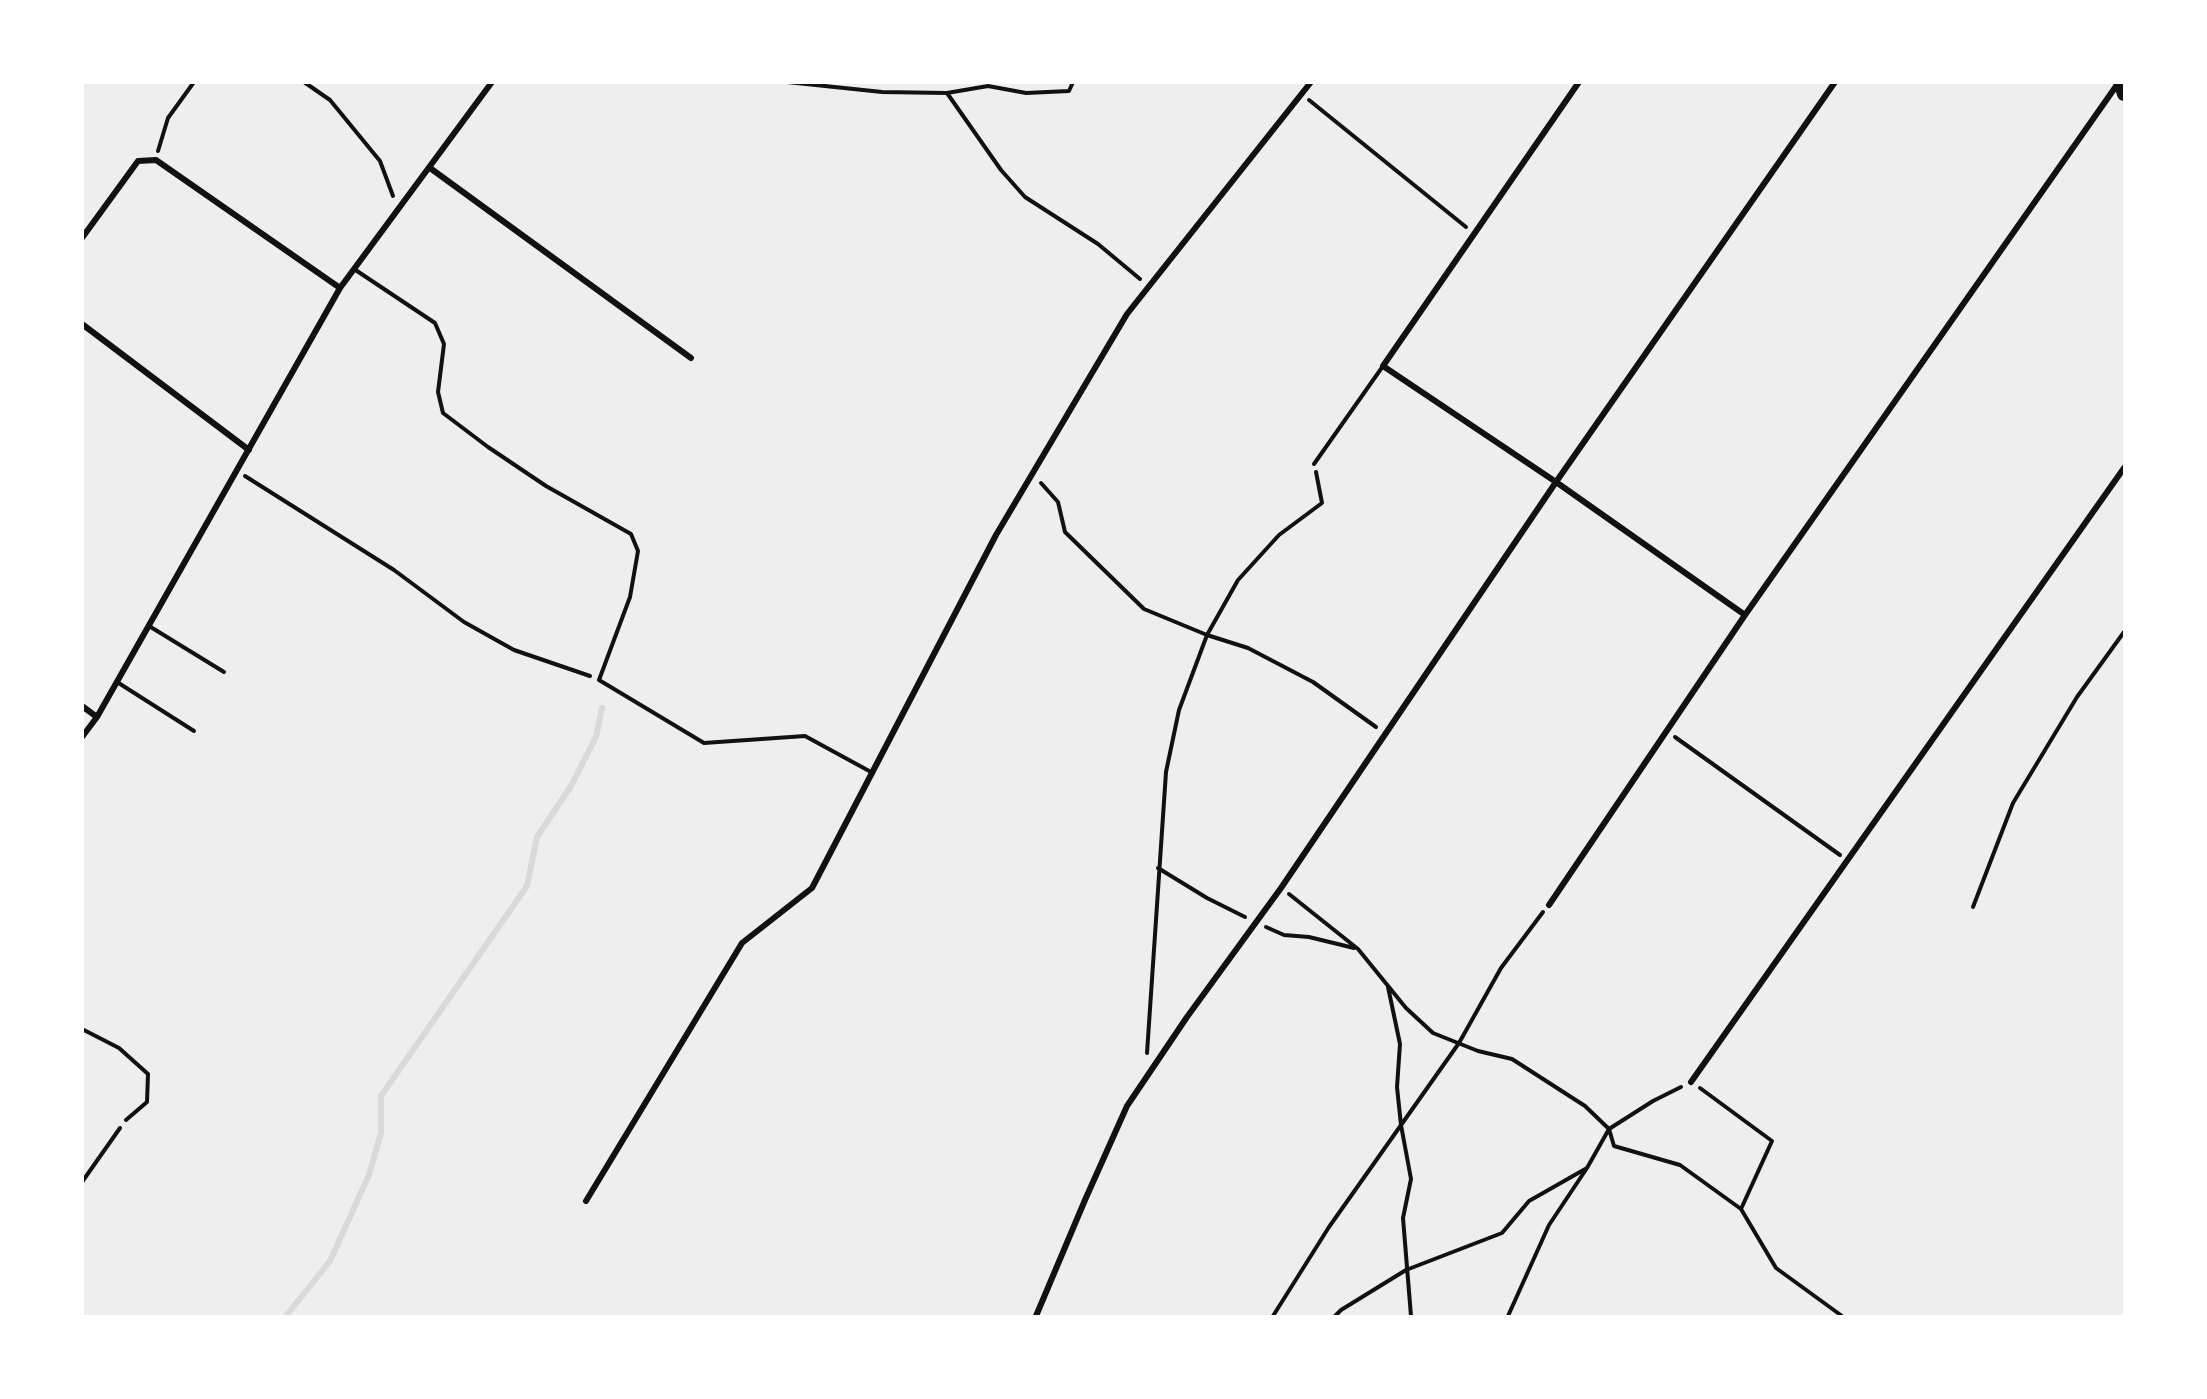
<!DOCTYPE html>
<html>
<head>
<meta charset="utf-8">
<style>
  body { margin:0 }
  #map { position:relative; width:2207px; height:1399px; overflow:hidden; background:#fff; font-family:"Fira Sans",sans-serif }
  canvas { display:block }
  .frame { position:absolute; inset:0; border:84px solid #fff; pointer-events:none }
</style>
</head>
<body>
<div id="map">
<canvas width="2207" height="1399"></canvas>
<div class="frame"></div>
</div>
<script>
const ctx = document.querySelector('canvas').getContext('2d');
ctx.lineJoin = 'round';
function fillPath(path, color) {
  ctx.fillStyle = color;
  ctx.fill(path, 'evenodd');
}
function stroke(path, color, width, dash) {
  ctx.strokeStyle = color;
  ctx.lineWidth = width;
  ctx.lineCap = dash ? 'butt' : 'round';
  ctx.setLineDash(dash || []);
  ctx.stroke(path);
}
fillPath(new Path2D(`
  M83,83H2124V1316H83Z`), '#eee');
stroke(new Path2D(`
  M286,1316L330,1261L369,1175L381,1133V1096L527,886L537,837L571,786L596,737L602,708`), '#d9d9d9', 6);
stroke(new Path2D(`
  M304,82L330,100L380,161L393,196
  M787,82L882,92L947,93L988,86L1026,93L1069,91L1073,82
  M947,93L1001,170L1025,197L1098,244L1140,279
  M1309,100L1466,227
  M158,151L168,118L194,82
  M245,476L394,570L464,622L514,650L590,676
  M1041,483L1058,502L1065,532L1144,609L1207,635L1248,648L1313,682L1376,727
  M1675,737L1840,855
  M1158,868L1207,898L1245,917
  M1289,894L1358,949L1406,1008L1433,1033L1478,1051L1512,1059L1585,1106L1609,1129L1653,1101L1681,1087
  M1266,927L1284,935L1309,937L1354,948
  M1388,987L1400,1044L1397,1087L1401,1125L1411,1179L1403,1218L1411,1316
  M1147,1053L1166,772L1179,710L1207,635L1238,580L1279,535L1322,503L1316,472
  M1700,1088L1772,1141L1741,1209L1776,1268L1842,1316
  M82,1182L120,1128
  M1273,1316L1329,1227L1459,1043L1501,968L1543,912
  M1335,1316L1341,1310L1406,1270L1502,1233L1529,1201L1587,1168
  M1508,1316L1549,1225L1587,1168L1609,1129L1614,1146L1680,1165L1741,1209`), '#111', 4);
stroke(new Path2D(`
  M354,269L435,323L444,344L438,392L443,413L488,447L546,486L631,534L638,551L630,597L599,680L704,743L805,736L871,772
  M1314,464L1383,366
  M149,626L224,672
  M117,682L194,731
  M1973,907L2013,803L2077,697L2124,632
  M82,1029L119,1048L148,1074L147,1102L126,1120`), '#111', 4);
stroke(new Path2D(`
  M1579,82L1383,366L1556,482L1745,615
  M430,168L691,358
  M82,238L138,161L156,160L340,288
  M82,324L249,450
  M82,706L97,717
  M82,737L97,717L340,288L492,82
  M1549,905L1745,615L2119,82
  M1691,1082L2124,468
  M586,1201L742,943L812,888L996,535L1127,314L1311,82
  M1036,1316L1085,1200L1127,1106L1187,1017L1281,888L1556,482L1835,82`), '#111', 6);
stroke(new Path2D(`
  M2120,82L2124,94`), '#111', 14);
</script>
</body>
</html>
